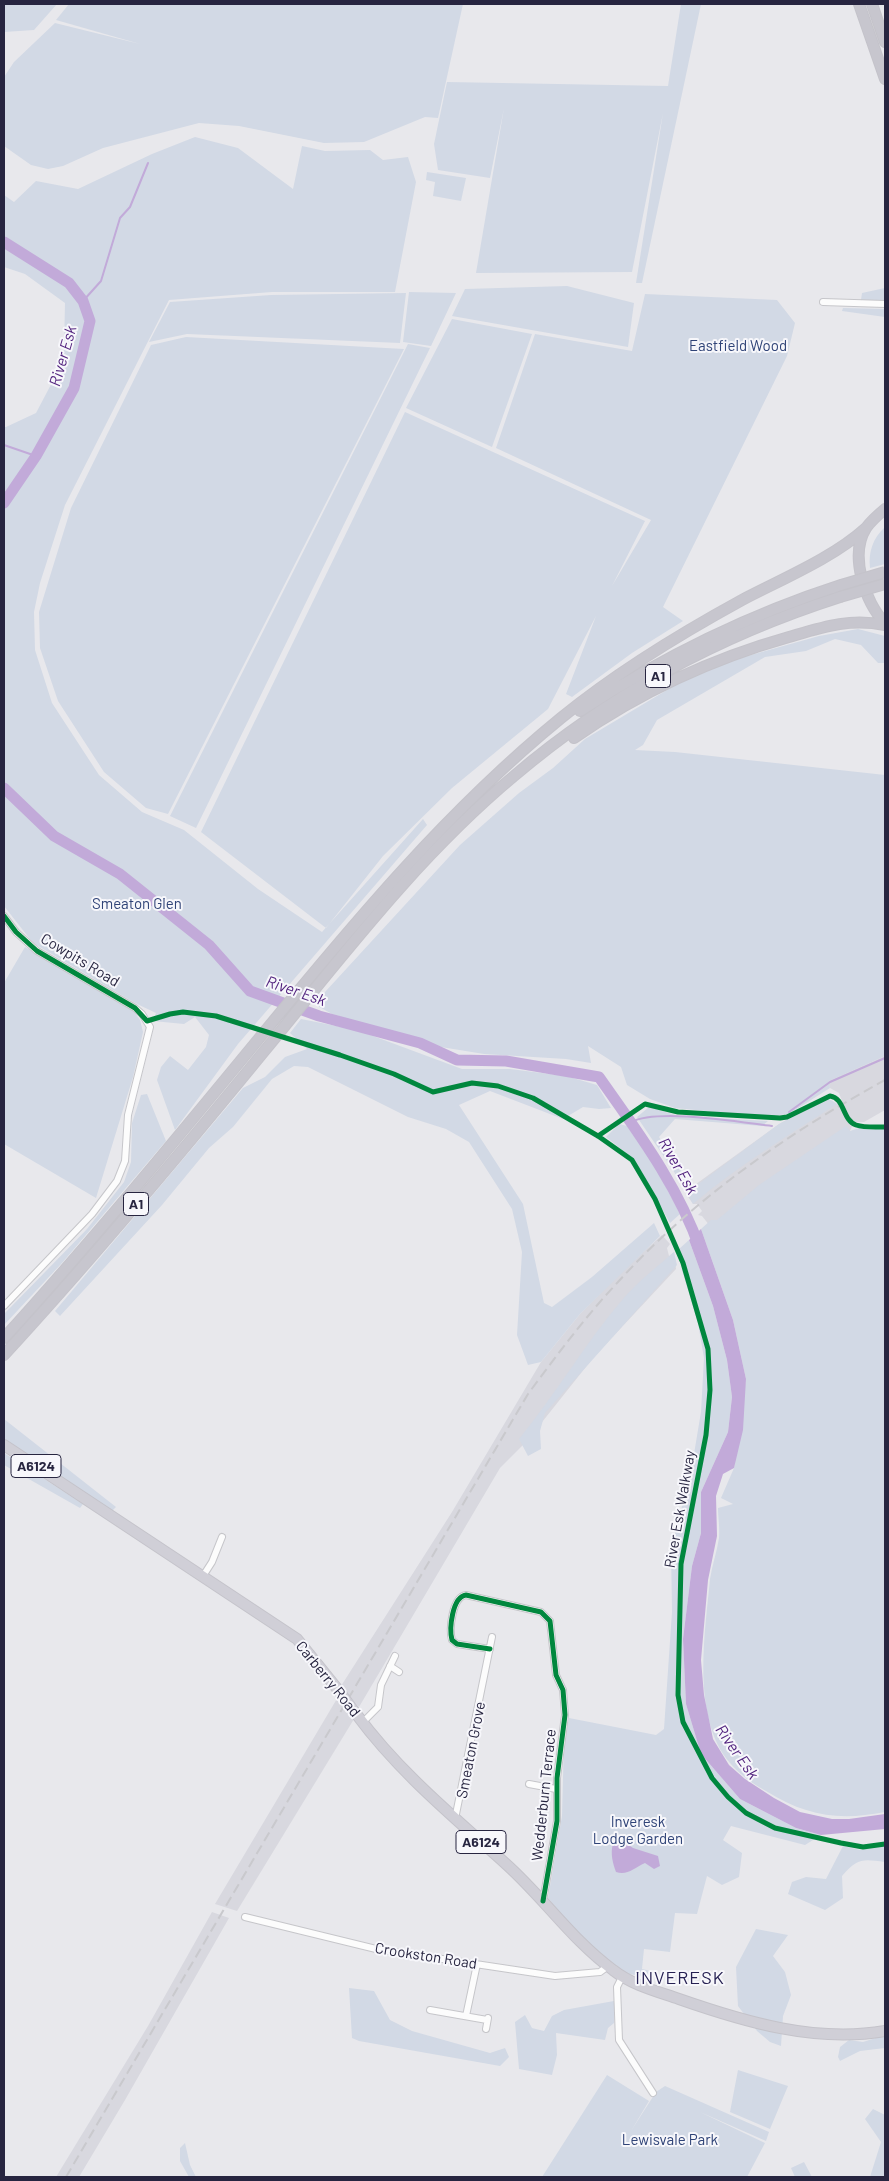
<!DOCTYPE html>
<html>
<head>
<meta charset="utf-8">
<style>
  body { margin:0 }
  #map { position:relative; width:889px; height:2181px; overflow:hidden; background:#e8e8ec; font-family:Barlow,sans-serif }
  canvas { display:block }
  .frame { position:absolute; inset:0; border:5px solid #272540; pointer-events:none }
</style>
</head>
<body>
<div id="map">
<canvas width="889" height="2181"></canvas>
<div class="frame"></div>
</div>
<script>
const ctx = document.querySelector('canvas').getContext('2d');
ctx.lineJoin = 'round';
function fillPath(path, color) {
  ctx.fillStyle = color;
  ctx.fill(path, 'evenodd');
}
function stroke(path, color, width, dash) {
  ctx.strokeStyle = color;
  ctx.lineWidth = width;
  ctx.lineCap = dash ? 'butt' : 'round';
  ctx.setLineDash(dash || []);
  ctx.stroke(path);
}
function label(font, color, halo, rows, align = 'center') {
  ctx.font = font + ' Barlow,sans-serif';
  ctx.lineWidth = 4;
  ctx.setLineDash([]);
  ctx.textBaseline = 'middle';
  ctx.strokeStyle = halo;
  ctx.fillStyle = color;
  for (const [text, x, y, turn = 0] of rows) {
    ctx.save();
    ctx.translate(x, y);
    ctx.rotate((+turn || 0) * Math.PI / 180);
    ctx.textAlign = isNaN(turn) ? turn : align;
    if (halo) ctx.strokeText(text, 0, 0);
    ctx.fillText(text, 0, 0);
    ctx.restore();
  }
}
fillPath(new Path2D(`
  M885,1056V1110L864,1122H854L850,1131L710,1226L702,1216L698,1215L702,1211L697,1204H693L685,1192L779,1124L827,1098L837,1104L842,1101L839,1093L830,1088L828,1081Z
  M662,1235L670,1244L667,1248L669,1256L674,1252L676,1269L593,1358L527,1441L500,1468L359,1707L341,1686L452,1512L541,1362L580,1314L622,1271Z
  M338,1697L354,1719L237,1911L215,1904Z
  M212,1912L229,1918L125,2100L79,2177H56L148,2026Z`), '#d8d8df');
fillPath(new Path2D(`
  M4,4H57L34,30L4,32Z
  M69,4H463L438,118L425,117L364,142L324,143L239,126L199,123L103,148L63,166L48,169L31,165L4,146V77L14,62L55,23L140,44L56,20Z
  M681,4H701L642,283H636L663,113L632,272L476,273L504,108L490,178L438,170L434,144L447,82L668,86Z
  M195,137L238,148L293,189L302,146L325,151L370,150L383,160L408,157L416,182L395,292H272L169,300L65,505L40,583L34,612L35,650L52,703L99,775L142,812L184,830L258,889L322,932L423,819L427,825L238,1044L175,1130L157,1080L161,1067L170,1056L188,1070L206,1047L209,1035L195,1017L184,1024L153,1021L156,1013L135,1003L33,943L4,906V427H6L36,413L56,375L64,350L65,303L25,274L4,267V195L14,202L36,181L78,189L152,154Z
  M427,172L466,178L461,201L433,196L435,182L426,180Z
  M567,286L634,303L628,347L452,316L465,289Z
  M885,288V300H861L862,293Z
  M409,292L456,293L431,346L403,342Z
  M406,293L400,343L187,334L149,342L170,302L271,295Z
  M645,294L777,300L795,323L787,356L663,607L683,621L632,653L572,697L566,694L596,616L548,709L452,788L383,856L326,928L201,832L405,412L645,521L612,586L651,520L496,448L535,334L632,351Z
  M843,308L885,309V317L842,311Z
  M452,319L532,334L492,447L406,408Z
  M186,337L404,349L168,814L146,808L104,772L58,701L40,648L39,612L71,508L151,345Z
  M408,344L430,348L196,828L170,816Z
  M885,527V564L870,568C868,552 873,538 885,527Z
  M858,629L885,636V663H878L861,645L835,639L806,651L765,657L657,720L643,745L635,750L675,752L885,775V1056L829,1081L830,1088L789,1114L766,1117L675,1108L650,1099L627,1085L621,1067L588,1046L591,1063L566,1059L484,1054L441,1047L332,1014L314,1004L460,845L519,793L553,768L585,739L682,681L733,660L819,636Z
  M25,947L133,1010L140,1020L143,1032L133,1077L96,1198L4,1144V983Z
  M301,1019L357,1030L462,1069H510L566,1076L597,1085L611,1108L599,1109L583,1107L563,1119L490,1091L459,1105L523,1204L544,1303L552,1307L592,1277L654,1223L660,1236L580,1314L541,1362L528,1365L517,1335L522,1252L512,1209L469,1142L446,1129L408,1117L308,1067L294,1066L272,1079L233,1127L209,1148L162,1205L60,1316L55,1311L243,1088L265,1077L285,1057L307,1049L290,1033Z
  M147,1094L166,1141L62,1263L4,1325V1314L87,1229L124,1182L131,1162L132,1123L141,1095Z
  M827,1098L837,1104C787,1136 738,1166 693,1204L673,1170L637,1117L649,1107L679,1116L768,1121L762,1126L675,1119L659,1137L693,1188L779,1124Z
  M619,1124L627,1126L656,1168L680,1214L670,1223L635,1160L606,1137Z
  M846,1126L850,1131L859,1128L885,1129V1812C839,1821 806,1816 766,1791C753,1784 739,1774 730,1763C691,1717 705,1634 710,1579C712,1565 717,1552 719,1538C720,1528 718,1517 718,1508L733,1504L721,1498L734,1468L746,1379L733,1320L701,1229L711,1220H717L759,1185Z
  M689,1240L713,1306L727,1360L732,1397L728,1432L701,1492V1533L692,1566L683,1639L686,1704L701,1754L740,1799L796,1828L821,1835L805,1845L731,1826L723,1840L742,1853L739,1877L722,1885L707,1876L697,1914L675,1913L670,1952L644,1949L642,1969L651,1971L653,1978L623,1973L579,1936L548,1898L562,1816L564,1740L569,1718L656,1735L664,1729L672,1612L671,1548L691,1472L701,1412L704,1358L698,1323L682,1270L679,1249Z
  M674,1252L677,1265L545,1413L540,1431L541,1449L528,1456L519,1439C556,1394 585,1343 623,1299C638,1281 657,1267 674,1252Z
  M4,1419L116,1507L112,1511L4,1439Z
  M4,1453L83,1504L80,1508L4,1465Z
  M885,1845V1862C862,1859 858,1858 842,1876L843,1898L825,1910L788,1894L792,1882L806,1877L826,1879L843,1846L860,1850Z
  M756,1929L788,1935L773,1956L785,1972L791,1995L783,2016L781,2046L770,2042L757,2031L738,2006L736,1967Z
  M349,1988L374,1991L390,2020L412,2031L490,2053L505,2048L509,2057L500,2066L359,2041L352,2038Z
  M614,2001V2023L608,2028L605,2040L556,2033L557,2055L552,2075L519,2069L515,2022L525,2015L532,2028L544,2031L552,2016L564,2010Z
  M885,2035V2048L860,2051L840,2061L838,2057L840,2047L849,2040L863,2042Z
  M738,2070L788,2086L770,2129L730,2112Z
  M607,2075L649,2101L631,2131L656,2092L665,2086L769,2132L766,2141L700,2112L765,2143L747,2177H542Z
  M873,2109L885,2115V2177H870L881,2142L865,2119Z
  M185,2143L190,2165L196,2177H189L180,2161V2148Z
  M804,2162L812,2177H795L791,2168Z`), '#d2d9e5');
fillPath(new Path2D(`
  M701,1229L733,1320L746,1379L743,1430L734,1468L723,1474L716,1496L717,1536L708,1580L701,1660L704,1695L713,1739L729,1765L745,1779L774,1798L800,1812L832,1819H849L885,1814V1829L821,1835L796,1828L740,1799L701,1754L686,1704L683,1639L692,1566L701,1533V1492L728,1432L732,1397L727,1360L713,1306L689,1240Z
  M621,1840L633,1848L658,1856L660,1866L654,1869L645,1863C634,1868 627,1876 616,1872C613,1864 610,1853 613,1844Z`), '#c2aad9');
stroke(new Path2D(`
  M83,301L101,281L120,218L130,207L148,163
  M4,445L36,456
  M789,1112L830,1082L885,1058
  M631,1122C658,1108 739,1122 772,1126`), '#c2aad9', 2);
stroke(new Path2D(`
  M4,242L69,283L83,301L90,321L74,388L36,456L4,503
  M4,788L54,836L120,874L209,945L250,991L319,1016L420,1043L457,1060L506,1061L599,1077C637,1131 678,1185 700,1249`), '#c2aad9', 11);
const minor = new Path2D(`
  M823,302L885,304
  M4,916L16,932L37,951L135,1008L142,1014L150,1027L128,1115L125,1161L117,1181L92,1214L4,1306
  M203,1576L212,1562L222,1537
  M490,1649L457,1644L452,1640C449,1629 452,1597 466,1595L541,1612L550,1621L556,1675L563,1690L565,1715L557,1778V1821L543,1901
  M390,1666L399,1672
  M363,1722L378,1707L381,1685L395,1656
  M529,1784L556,1789
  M455,1819L492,1637
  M245,1917L376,1949L555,1976L600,1972L608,1966
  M622,1977L617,1987L619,2040L653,2093
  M430,2010L487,2020
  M466,2016L477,1964
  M486,2029L488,2018`);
const primary = new Path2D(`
  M4,1445L297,1639L339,1691
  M357,1715C399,1772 454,1817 506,1864C544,1898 572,1940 613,1970C632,1985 656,1991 679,1999C745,2022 815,2043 885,2031`);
const trunk = new Path2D(`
  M859,4L885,79
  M872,4L885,42
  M885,509C879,514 871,521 866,528C849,555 865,603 885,623
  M580,711C663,657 748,615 841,585
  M574,738C640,692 711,659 789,637C823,627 849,618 885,625
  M4,1338C93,1240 177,1138 261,1036C354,923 447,811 561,718C617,672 678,635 742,600C782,579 833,558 866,528
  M4,1355C95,1256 181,1153 266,1049C344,954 419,855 514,776C609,695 721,635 840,597`);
stroke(minor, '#c6c6ca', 8);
stroke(primary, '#c4c3ca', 12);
stroke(trunk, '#c4c3ca', 12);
stroke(minor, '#fcfcfc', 6);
stroke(primary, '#d0cfd7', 10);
stroke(trunk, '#c7c6ce', 10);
stroke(new Path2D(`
  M66,2177L528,1394C557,1355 585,1317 618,1282C693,1199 788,1133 885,1080`), '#c9c9cd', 2, [10, 5]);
const primaryBridge = new Path2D(`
  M339,1691L357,1715`);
const trunkBridge = new Path2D(`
  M841,585L885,572
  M840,597L885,584`);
stroke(primaryBridge, '#c4c3ca', 12, []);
stroke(trunkBridge, '#c4c3ca', 12, []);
stroke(primaryBridge, '#d0cfd7', 10);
stroke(trunkBridge, '#c7c6ce', 10);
stroke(new Path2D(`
  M4,916L16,932L37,951L135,1008L147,1021L170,1014L183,1012L216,1016L340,1055L394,1074L433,1092L472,1083L498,1086L533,1098L598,1136L632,1160L655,1199L683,1263L708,1349L710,1390L706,1435L681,1564L678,1695L683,1722L712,1778L728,1797L746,1813L775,1828L841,1843L863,1847L885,1844
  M598,1136L645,1104L678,1112L780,1118L787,1117L830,1096C845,1098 842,1120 856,1125C865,1128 876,1127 885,1127
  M490,1649L457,1644L452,1640C449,1629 452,1597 466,1595L541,1612L550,1621L556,1675L563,1690L565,1715L557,1778V1821L543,1901`), '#00873e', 5);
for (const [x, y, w] of [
  [658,676,25],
  [136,1204,25],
  [36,1466,50],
  [481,1842,50]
]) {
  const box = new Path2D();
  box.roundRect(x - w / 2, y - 11.5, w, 23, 4);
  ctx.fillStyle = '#f7f7fb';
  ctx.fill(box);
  stroke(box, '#272540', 1);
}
label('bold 14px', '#272540', null, [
  ["A1",658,676],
  ["A1",136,1204],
  ["A6124",36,1466],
  ["A6124",481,1842]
]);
label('15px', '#2f4377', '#f7f7fb', [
  ["Eastfield Wood",738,346],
  ["Smeaton Glen",137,904],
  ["Inveresk",638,1822],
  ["Lodge Garden",638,1839],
  ["Lewisvale Park",670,2140]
]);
label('15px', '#272540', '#f7f7fb', [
  ["Cowpits Road",80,960,31],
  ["River Esk Walkway",680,1509,-80],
  ["Carberry Road",328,1679,51],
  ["Smeaton Grove",471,1750,-79],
  ["Wedderburn Terrace",544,1795,-84],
  ["Crookston Road",426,1956,9]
]);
label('italic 16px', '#4f1f7c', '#f7f7fb', [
  ["River Esk",63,356,-74],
  ["River Esk",296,991,19],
  ["River Esk",678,1166,60],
  ["River Esk",737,1752,55]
]);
ctx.letterSpacing = '1px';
label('18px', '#262153', '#f7f7fb', [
  ["INVERESK",680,1978]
]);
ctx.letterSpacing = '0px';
</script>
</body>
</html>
